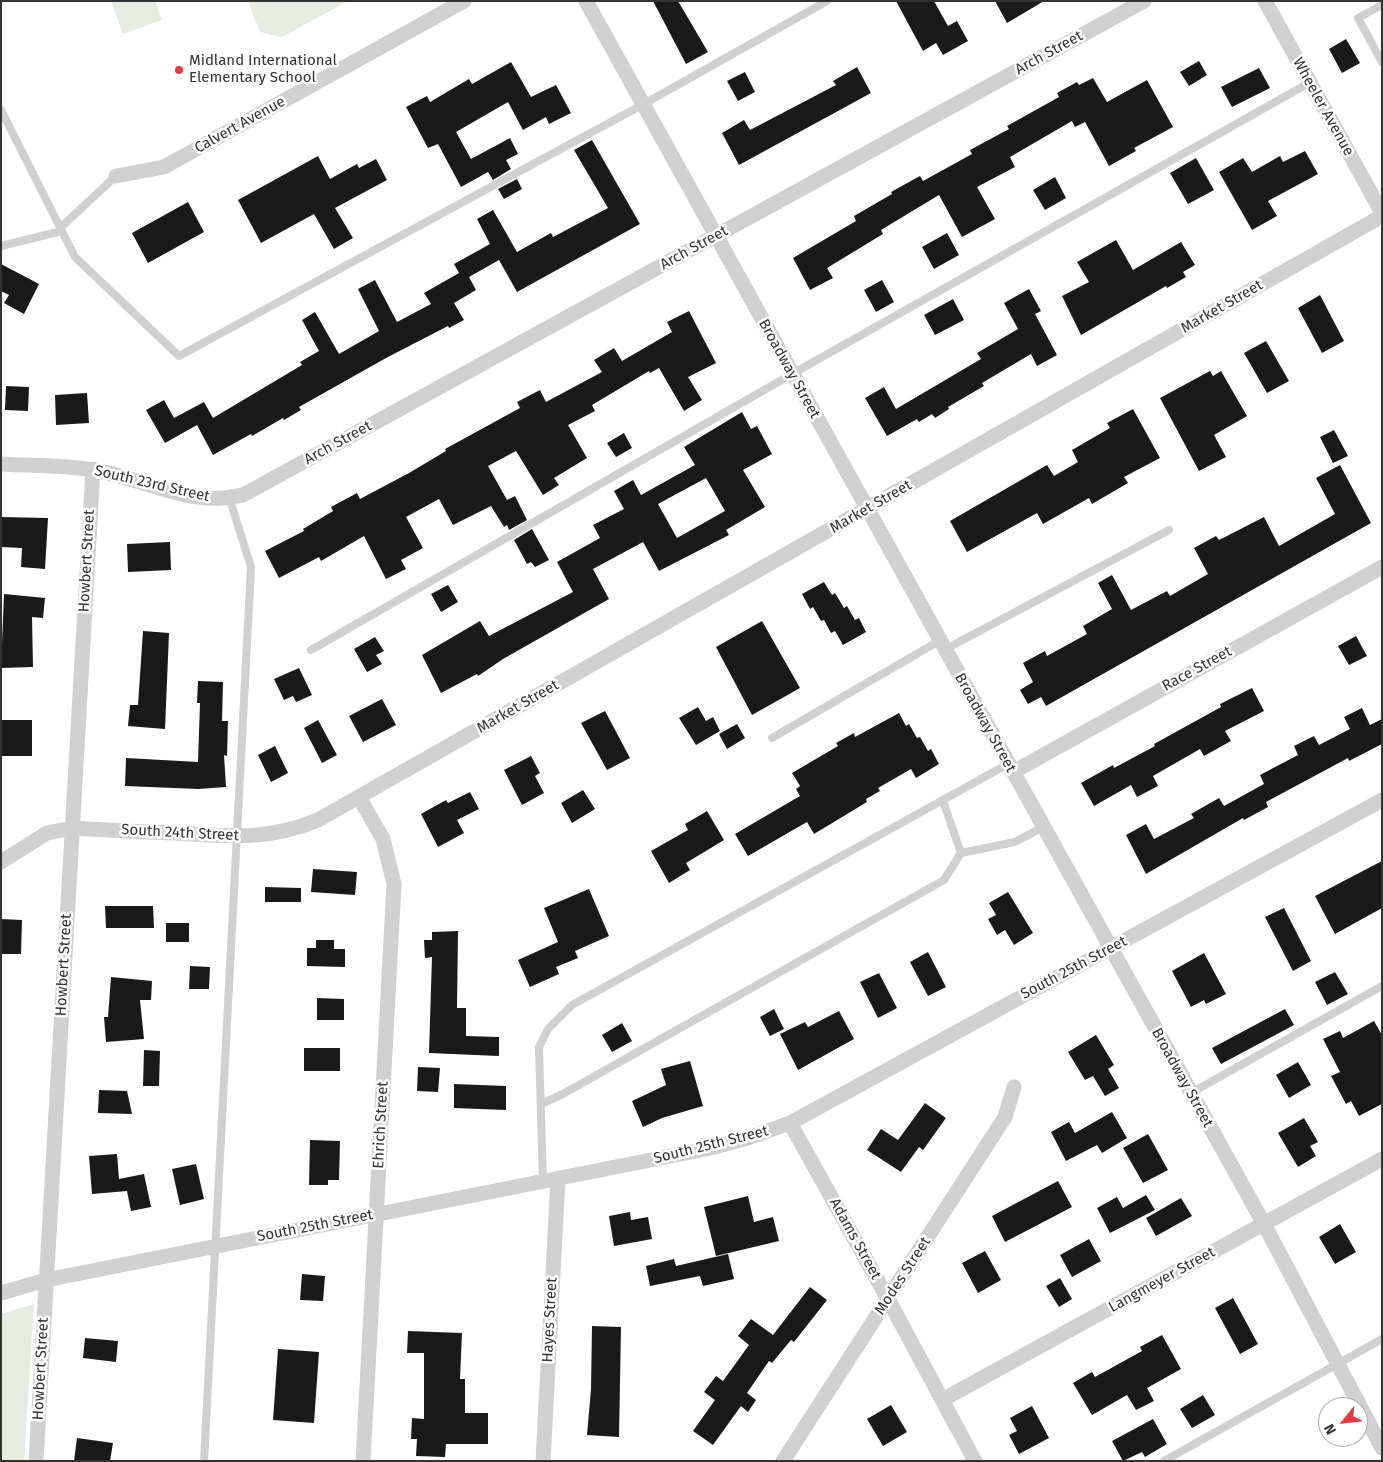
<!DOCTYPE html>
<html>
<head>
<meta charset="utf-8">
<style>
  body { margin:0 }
  #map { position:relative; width:1383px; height:1462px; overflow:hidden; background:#fff; font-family:"Fira Sans",sans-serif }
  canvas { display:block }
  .frame { position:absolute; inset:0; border:2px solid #333; pointer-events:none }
  .north { position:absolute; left:1318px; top:1397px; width:50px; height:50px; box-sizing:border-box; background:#fff; border:1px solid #adadad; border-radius:50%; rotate:241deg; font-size:14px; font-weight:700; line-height:20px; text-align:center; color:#333 }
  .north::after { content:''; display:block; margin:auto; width:18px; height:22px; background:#e63946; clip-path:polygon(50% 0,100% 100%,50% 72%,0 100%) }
</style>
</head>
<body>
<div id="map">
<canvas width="1383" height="1462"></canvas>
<div class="frame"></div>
<div class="north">N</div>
</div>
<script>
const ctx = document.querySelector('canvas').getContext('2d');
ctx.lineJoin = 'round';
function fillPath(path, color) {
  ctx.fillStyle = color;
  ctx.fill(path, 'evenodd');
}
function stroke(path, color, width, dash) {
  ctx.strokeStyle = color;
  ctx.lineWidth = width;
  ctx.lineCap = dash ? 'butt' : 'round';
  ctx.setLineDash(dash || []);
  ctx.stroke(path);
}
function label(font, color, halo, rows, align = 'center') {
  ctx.font = font + ' "Fira Sans",sans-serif';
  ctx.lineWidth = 5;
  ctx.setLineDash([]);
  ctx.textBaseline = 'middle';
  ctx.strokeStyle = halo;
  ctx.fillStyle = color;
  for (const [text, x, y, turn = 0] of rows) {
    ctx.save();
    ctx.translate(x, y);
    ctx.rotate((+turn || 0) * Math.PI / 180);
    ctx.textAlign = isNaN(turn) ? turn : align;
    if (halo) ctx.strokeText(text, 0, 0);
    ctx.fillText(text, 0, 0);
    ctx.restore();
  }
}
fillPath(new Path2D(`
  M111,1H155L162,20L123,34Z
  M248,1H348L282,37L260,32Z
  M34,1304L24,1461H1V1314Z`), '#e6ecdf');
fillPath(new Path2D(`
  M653,1H678L708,52L686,64Z
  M896,1H934L948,26L957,21L968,41L943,55L936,43L923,51Z
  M995,1H1044L1007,23Z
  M1346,39L1360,63L1342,73L1329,49Z
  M1199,61L1207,75L1189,86L1180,72Z
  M511,62L531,97L556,85L571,113L549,124L546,117L523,130L508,102L456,132L471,159L510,138L518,154L506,160L511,169L493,180L488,172L461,187L438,144L428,148L406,107L427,96L430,102L469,79L472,84Z
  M857,67L871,93L739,165L722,133L744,120L750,130L836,85L833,81Z
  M1259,68L1270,88L1232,107L1221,87Z
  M745,72L755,92L738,101L727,81Z
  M1093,78L1107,102L1147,80L1173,127L1134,148L1136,151L1109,166L1085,122L1075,127L1072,121L1010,157L1015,167L977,187L995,219L962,237L939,195L881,230L883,234L827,268L833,278L810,290L793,258L856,221L854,216L892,194L891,192L920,176L923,181L972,154L970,150L1009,129L1007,126L1059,97L1057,93L1077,82L1079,85Z
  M592,140L640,224L517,292L499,260L469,277L476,290L454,303L464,320L449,328L448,326L386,358L299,407L301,410L284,420L283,418L252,436L251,434L213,455L197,425L165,443L146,410L164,400L174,418L204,402L213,418L302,365L300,362L319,351L302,320L315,312L339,354L379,331L358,289L375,280L397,322L431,304L424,293L459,273L454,264L490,244L477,219L493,210L517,252L551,233L553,237L608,208L574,150Z
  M1305,151L1318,174L1268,201L1277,216L1252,230L1219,172L1243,158L1252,172L1280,156L1283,162Z
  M318,156L330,179L357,164L359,168L376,159L387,180L335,208L353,238L334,249L314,214L261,243L238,200Z
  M1196,158L1214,190L1188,204L1170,173Z
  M1055,177L1066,198L1045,210L1033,190Z
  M517,179L522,189L504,199L498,189Z
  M188,202L204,232L148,263L132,233Z
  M947,233L959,255L934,269L922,247Z
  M1116,240L1133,270L1181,242L1195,265L1183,272L1186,277L1167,288L1166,286L1081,335L1062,296L1089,282L1077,262Z
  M1,264L39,284L24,314L4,303L9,295L1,291Z
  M882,280L894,302L876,312L864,290Z
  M1029,289L1041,311L1035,314L1057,355L1037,366L1031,354L982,383L984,386L948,407L949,409L935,418L932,414L919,422L917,419L887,436L865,398L884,387L896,409L981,359L977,353L1018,329L1004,303Z
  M1320,295L1344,341L1322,353L1298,308Z
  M953,299L964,320L935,335L924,315Z
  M689,311L716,363L688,377L702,400L684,411L659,368L650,373L649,371L592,405L595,411L568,425L587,458L554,478L559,485L543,495L516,451L488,466L507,500L515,496L527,520L509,530L507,525L504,527L491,506L453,525L439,499L406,517L423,548L401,560L406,569L386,579L364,536L321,561L319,557L279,578L265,551L304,531L303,529L333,511L331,507L357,493L360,499L409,473L446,451L445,449L520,408L517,402L540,390L546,402L602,372L594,360L614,348L622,361L672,332L667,322Z
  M1266,341L1289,381L1267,393L1244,353Z
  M1210,371L1213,376L1221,371L1247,416L1214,435L1226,457L1199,471L1160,398Z
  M6,386L29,387L28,411L5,410Z
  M87,393L89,423L56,425L55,395Z
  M1133,409L1160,458L1124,477L1128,483L1092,504L1089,498L1043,524L1037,513L967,552L950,521L1047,465L1054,476L1078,462L1072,450L1110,428L1107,423Z
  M742,412L751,429L757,426L772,454L743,470L765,507L726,530L729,535L659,571L643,542L593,569L609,599L503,659L478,676L477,674L441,693L422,655L480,621L489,636L573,592L557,562L600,538L593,525L624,509L614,491L633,480L641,495L695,465L684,447ZM706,478L725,511L677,538L658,504Z
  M1334,430L1348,456L1333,463L1320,437Z
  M624,433L632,448L616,457L607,443Z
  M1340,465L1371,523L1046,706L1041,697L1028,704L1020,690L1033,682L1023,663L1045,651L1047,656L1087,634L1083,626L1112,609L1098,583L1112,575L1131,610L1167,591L1170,596L1208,574L1194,548L1216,536L1219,540L1264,517L1279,546L1335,514L1316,478Z
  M1,517L48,518L45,569L21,567L22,548L1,547Z
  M532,529L549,560L535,567L531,562L527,564L514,540Z
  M170,542L171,570L128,572L127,544Z
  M824,582L832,595L835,593L844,608L847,606L855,620L859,618L866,632L843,645L835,631L831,633L824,620L821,621L813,607L810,609L802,594Z
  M448,585L458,602L441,612L431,594Z
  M4,594L45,598L43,618L32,617L33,667L1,668Z
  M762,621L800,688L752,715L716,647Z
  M143,631L169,633L165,729L128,726L130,705H138Z
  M1356,636L1367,656L1349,665L1338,646Z
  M375,637L384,651L376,655L382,664L367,672L354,649Z
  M299,668L312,695L296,702L293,696L284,700L274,679Z
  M198,681L223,682L222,721H228L227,756L224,755L226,787L198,789L125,786L126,758L198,762L200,703H197Z
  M1252,688L1264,711L1225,731L1231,741L1204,756L1200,749L1153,776L1158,786L1137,797L1131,785L1094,806L1081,783L1113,765L1114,768L1155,746L1154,744L1221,707L1220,704Z
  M382,699L396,725L363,742L349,716Z
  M698,707L706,721L713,717L720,731L696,745L679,718Z
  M1362,708L1370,725L1382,719V744L1349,761L1348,758L1266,802L1268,807L1244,820L1243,818L1146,874L1126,835L1146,824L1154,839L1194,818L1191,814L1219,798L1224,806L1264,784L1260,775L1298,755L1294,746L1314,736L1319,745L1350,729L1344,717Z
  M605,711L630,758L607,770L581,723Z
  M899,713L906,726L909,724L917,738L920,737L928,751L931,749L939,764L916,778L911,769L878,788L880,791L866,799L867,802L814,834L807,822L748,856L735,834L800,796L796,789L800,786L792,773L838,746L836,743L854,733L855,737Z
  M1,720H32V756H1Z
  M318,720L337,755L322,763L304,728Z
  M737,724L745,738L727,749L719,734Z
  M275,746L288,773L271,782L258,755Z
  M531,756L540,773L535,776L544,793L522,805L504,770Z
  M583,790L595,809L572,823L561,803Z
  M470,792L479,809L457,820L464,833L438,847L421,814L446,800L448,803Z
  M707,811L724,840L686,863L690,870L669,883L651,851L688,830L685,824Z
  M1382,861V908L1335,934L1315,896Z
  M313,869L357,872L355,895L311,892Z
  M265,887L301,888V902H265Z
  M589,889L609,936L575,951L578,958L556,967L559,974L530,987L518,960L558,942L544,908Z
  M1008,892L1033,933L1014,945L1005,930L997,935L988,919L996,915L989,903Z
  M105,906H153L154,928H106Z
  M1284,908L1311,961L1293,971L1265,917Z
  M1,919L22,920L21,954H1Z
  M166,923H189V942H166Z
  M458,931L457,1008H466V1036L499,1037V1056L429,1053L432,957L425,958L424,940H432V932Z
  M316,940H334V949H345V967L307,966V948H316Z
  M928,952L946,987L928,996L910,962Z
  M1204,953L1226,994L1206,1004L1204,1000L1191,1007L1172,971Z
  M190,966L210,967L209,989H189Z
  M1335,972L1348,994L1327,1005L1315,982Z
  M879,973L897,1008L878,1018L860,982Z
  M111,977L152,981L151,1000H140L144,1039L106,1042L104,1017H108Z
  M317,998L344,999V1020H317Z
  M774,1009L784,1029L770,1036L760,1017Z
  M1285,1009L1294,1025L1221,1064L1212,1048Z
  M839,1011L854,1039L798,1070L780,1034L805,1022L808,1027Z
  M1374,1021L1382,1035V1104L1359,1116L1351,1101L1346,1104L1331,1076L1340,1072L1323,1039L1340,1031L1343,1038Z
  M622,1023L632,1041L612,1052L602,1035Z
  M1096,1035L1114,1065L1108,1069L1119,1088L1105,1096L1093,1076L1085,1080L1068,1052Z
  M304,1048H340V1071H304Z
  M144,1050L160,1051L159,1086H143Z
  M690,1061L703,1106L662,1118L643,1127L632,1101L666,1085L661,1069Z
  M1298,1062L1311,1085L1289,1098L1276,1075Z
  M418,1067L440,1068L438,1092L417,1091Z
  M454,1084L506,1086V1110L454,1108Z
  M99,1090L127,1091L132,1114L98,1113Z
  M925,1103L946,1118L923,1150L919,1147L901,1172L867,1150L881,1129L898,1140Z
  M1112,1112L1127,1138L1102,1153L1097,1145L1066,1161L1051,1132L1069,1122L1075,1133Z
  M1304,1118L1318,1142L1310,1146L1316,1156L1298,1167L1278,1133Z
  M1148,1134L1168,1170L1143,1183L1123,1148Z
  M310,1140L340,1141L339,1180H328V1185H309Z
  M117,1154L119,1179L144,1174L151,1207L131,1211L127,1191L92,1194L89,1156Z
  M196,1164L204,1199L180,1205L172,1169Z
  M1058,1181L1072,1207L1005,1242L992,1216Z
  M1146,1195L1155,1210L1110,1233L1097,1208L1117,1197L1123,1208Z
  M748,1196L754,1222L773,1217L779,1241L716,1256L704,1207Z
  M1181,1198L1192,1216L1156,1236L1146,1218Z
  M630,1212L631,1220L648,1217L652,1239L614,1246L609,1216Z
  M1340,1224L1356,1252L1335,1264L1319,1237Z
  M1089,1239L1101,1261L1072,1277L1060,1255Z
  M985,1251L1001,1280L978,1293L962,1263Z
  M728,1254L734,1279L703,1286L700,1276L650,1286L646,1266L674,1259L676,1266Z
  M302,1274L325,1276L323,1301L300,1300Z
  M1060,1278L1072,1299L1059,1307L1046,1286Z
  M810,1287L827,1300L794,1342L791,1340L772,1363L769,1361L747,1393L756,1400L748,1412L741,1406L713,1445L693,1431L715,1400L704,1392L716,1376L723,1381L749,1345L738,1336L751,1319L773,1335Z
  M1233,1298L1258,1344L1240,1354L1215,1308Z
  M592,1326L621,1327L619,1437L587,1435L591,1389Z
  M408,1331L462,1333L460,1379H465V1413H488V1444H446L445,1457L416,1456L417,1439H411L412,1418L424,1419V1353H407Z
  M1162,1335L1181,1369L1147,1388L1154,1401L1136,1410L1127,1395L1092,1415L1073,1383L1092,1372L1095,1377L1142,1351L1140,1347Z
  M85,1338L118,1341L116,1362L83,1358Z
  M278,1349L319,1352L314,1423L273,1420Z
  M1203,1395L1215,1415L1192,1428L1180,1409Z
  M891,1405L907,1432L883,1446L867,1419Z
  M1032,1406L1049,1438L1019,1454L1009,1435L1017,1431L1010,1418Z
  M1153,1419L1167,1444L1145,1457L1142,1452L1123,1461L1112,1441Z
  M77,1438L113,1443L110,1461H74Z`), '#1a1a1a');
stroke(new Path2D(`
  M1382,5L1358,18L1382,62
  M1,110L75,257L179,356L642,105L827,1
  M60,228L116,176
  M1,246L62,231
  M311,650L792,374L1309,83
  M944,650L1169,530
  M772,738L939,641
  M961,853L1015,842L1043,827
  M1191,1093L1382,986
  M541,1104L561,1095L944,880L961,853L943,801
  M543,1182L539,1047L548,1029L572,1005L1008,764
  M204,1461L251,567L229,497
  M1164,1461L1382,1339`), '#d0d0d0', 8);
stroke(new Path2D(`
  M586,1L1264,1224L1382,1448
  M1265,1L1382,213
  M116,176L164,167L464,1
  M1,464C32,466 63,465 93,470C134,476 180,501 221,498C228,498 236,496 243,495L1144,1
  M1013,772L1382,567
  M359,797L383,839L394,884L363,1461
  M1,862L47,833L72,828C106,830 141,832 175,833C229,836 267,841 318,820L1382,216
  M790,1123L888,1299L975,1461
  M1,1293L46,1280L711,1148L751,1137L790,1123L1382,800
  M942,1400L1382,1159
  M36,1461L93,469
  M543,1461L558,1179
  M783,1461L1005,1117L1014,1087`), '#d0d0d0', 15);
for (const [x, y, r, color] of [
  [179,70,5,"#e63946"]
]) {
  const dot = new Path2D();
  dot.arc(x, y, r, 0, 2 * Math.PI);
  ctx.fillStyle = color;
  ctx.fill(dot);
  stroke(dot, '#fff', 2);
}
label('15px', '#333', '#fff', [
  ["Arch Street",1049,53,-29],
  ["Wheeler Avenue",1323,107,61],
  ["Calvert Avenue",240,125,-29],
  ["Arch Street",694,248,-29],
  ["Market Street",1222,307,-30],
  ["Broadway Street",789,369,61],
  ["Arch Street",338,443,-29],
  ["South 23rd Street",152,484,13],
  ["Market Street",871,507,-30],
  ["Howbert Street",87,561,-87],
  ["Race Street",1197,669,-29],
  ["Market Street",518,707,-30],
  ["Broadway Street",985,723,61],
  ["South 24th Street",180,833,3],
  ["Howbert Street",64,965,-87],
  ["South 25th Street",1074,968,-28],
  ["Broadway Street",1182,1078,61],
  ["Ehrich Street",381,1125,-87],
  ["South 25th Street",711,1145,-14],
  ["South 25th Street",315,1226,-11],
  ["Adams Street",855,1239,61],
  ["Modes Street",903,1276,-57],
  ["Langmeyer Street",1162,1280,-29],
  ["Hayes Street",550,1320,-87],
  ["Howbert Street",41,1369,-87]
]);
label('15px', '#333', '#fff', [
  ["Midland International",189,61],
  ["Elementary School",189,78]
], 'left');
</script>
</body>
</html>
